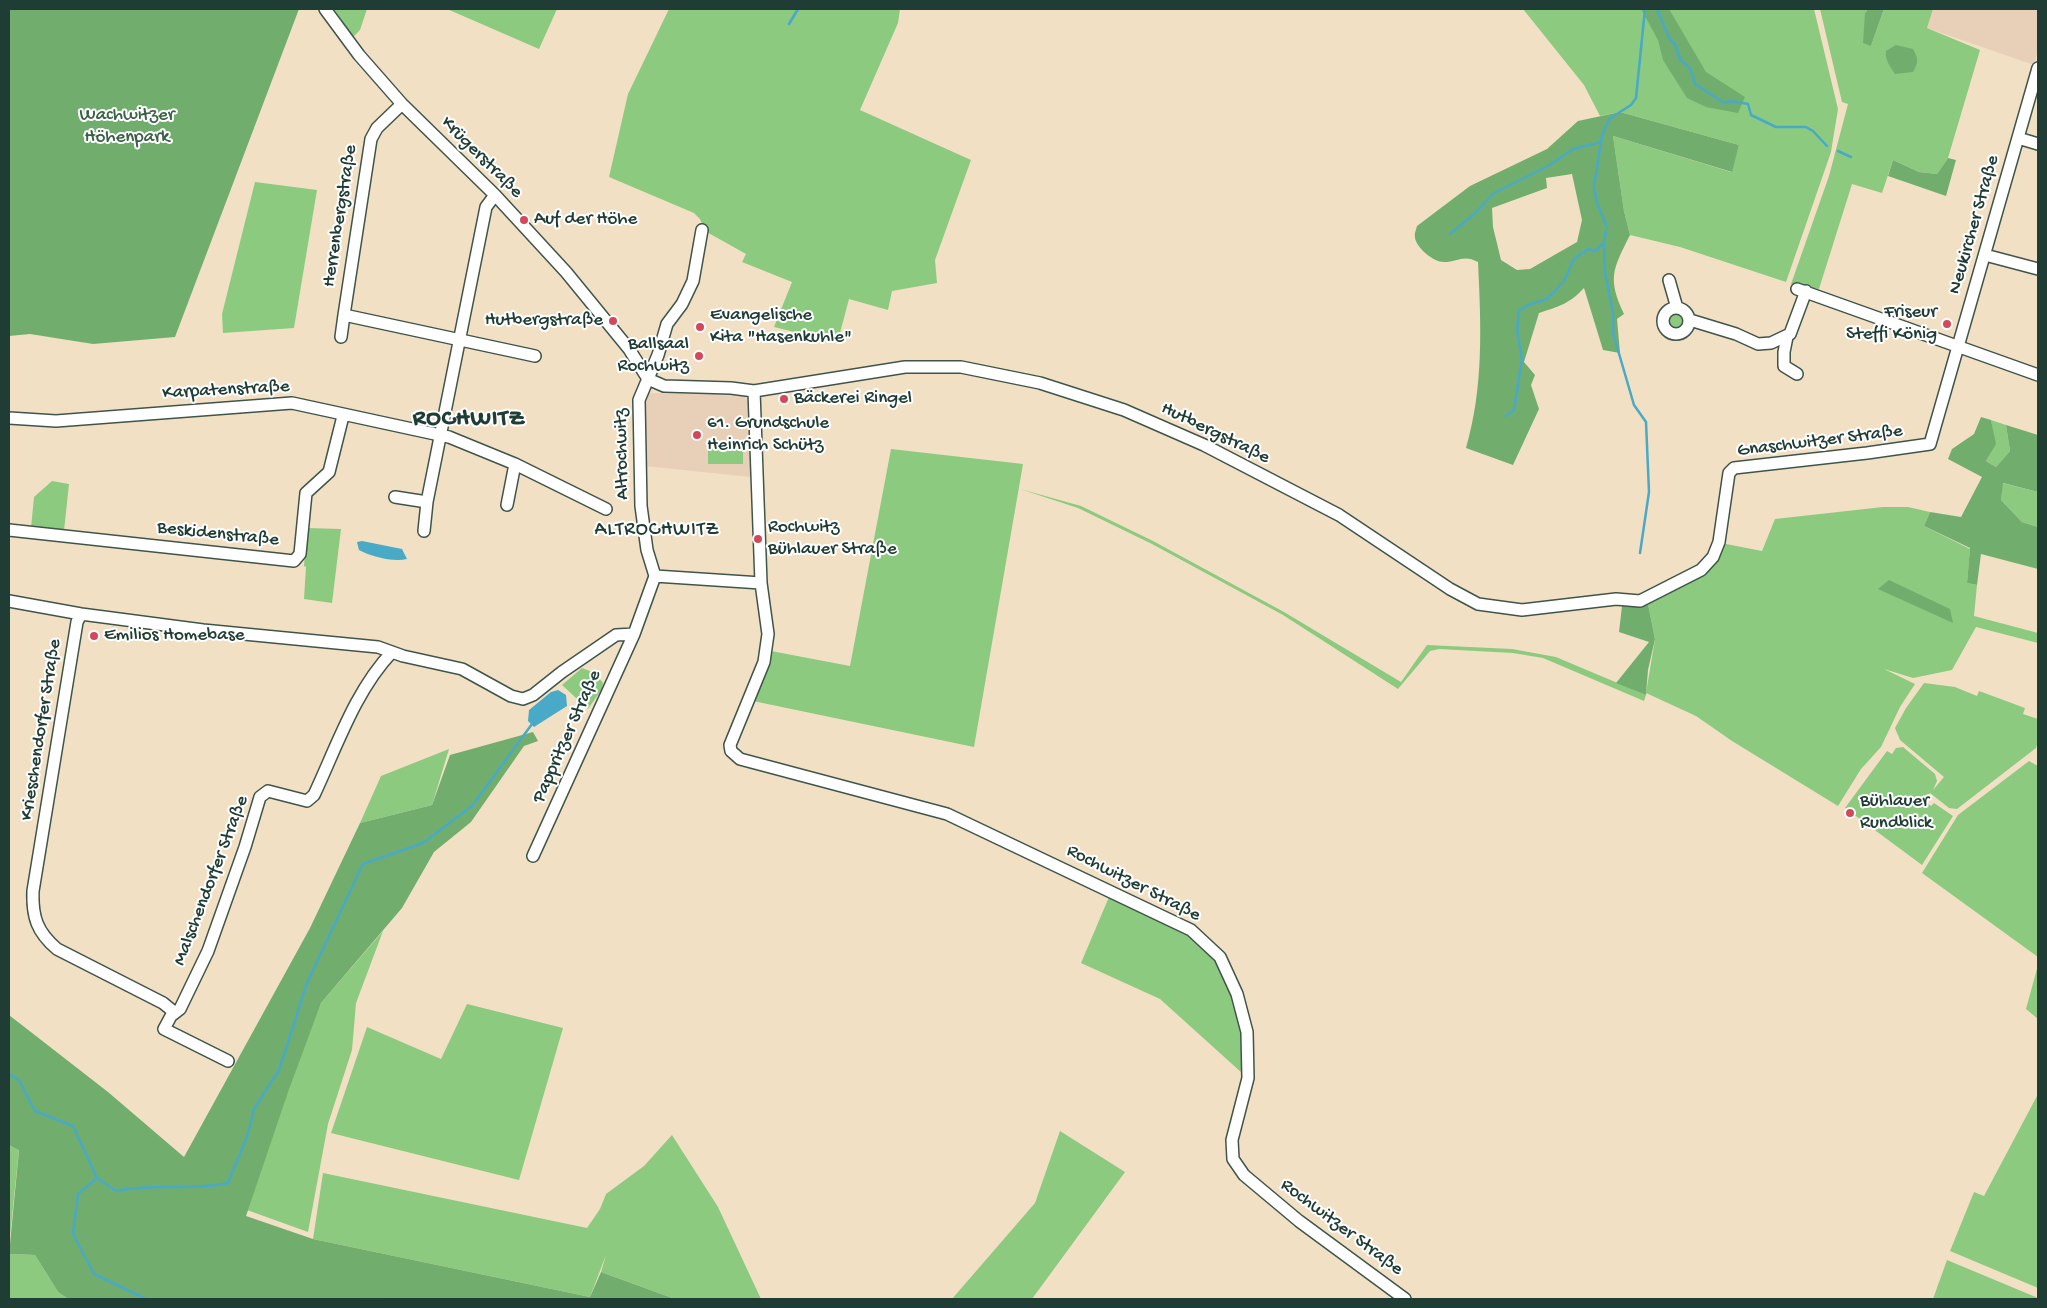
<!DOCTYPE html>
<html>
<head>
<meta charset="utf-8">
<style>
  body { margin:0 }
  #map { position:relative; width:2047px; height:1308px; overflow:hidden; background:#f2e0c4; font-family:"Gochi Hand",sans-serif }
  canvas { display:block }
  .frame { position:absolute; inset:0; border:10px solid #1f3d34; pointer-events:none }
</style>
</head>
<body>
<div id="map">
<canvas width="2047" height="1308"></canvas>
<div class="frame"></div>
</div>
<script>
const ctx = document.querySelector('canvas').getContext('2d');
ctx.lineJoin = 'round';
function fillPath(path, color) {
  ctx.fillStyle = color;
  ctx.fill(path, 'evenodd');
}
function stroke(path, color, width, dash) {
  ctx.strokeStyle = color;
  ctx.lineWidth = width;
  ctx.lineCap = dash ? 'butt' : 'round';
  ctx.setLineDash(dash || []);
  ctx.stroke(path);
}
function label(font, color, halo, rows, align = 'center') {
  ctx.font = font + ' "Gochi Hand",sans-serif';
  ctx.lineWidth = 4;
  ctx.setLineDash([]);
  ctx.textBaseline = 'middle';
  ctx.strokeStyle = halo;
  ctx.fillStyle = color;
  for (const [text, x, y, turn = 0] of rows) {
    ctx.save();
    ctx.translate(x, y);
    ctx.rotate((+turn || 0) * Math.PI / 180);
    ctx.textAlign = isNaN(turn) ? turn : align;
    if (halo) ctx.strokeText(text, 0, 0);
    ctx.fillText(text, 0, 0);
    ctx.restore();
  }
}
fillPath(new Path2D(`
  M1933,9H2038V50L2034,65L1927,28Z
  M645,393L743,395L750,403L751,477L644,466L643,402Z`), '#e7d0b7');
fillPath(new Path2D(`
  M334,9H367L360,30L353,37Z
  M447,9H557L539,49Z
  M669,9H900L898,23L860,110L971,160L935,260L937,283L892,291L888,310L849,299L840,333L819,338L774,327L792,282L742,262L746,254L705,231L700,219L694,213L609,177L628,94Z
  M1523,9H1814L1838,109L1831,152L1786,282L1680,247L1630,235L1624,211L1613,136L1731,172L1739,145L1620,112L1600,116L1584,85Z
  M1820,9H1868L1865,13L1871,46L1884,9H1933L1927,28L1980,50L1948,158L1937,174L1919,172L1893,160L1882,193L1852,184L1819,289L1791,284L1829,176L1848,104L1842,102Z
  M255,182L317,190L294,328L223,333L222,314Z
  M1667 321a9 9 0 1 1 18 0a9 9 0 1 1-18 0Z
  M1991,420L2006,425L2010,451L1996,467L1986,461L1995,444Z
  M708,444L743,445V464H708Z
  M891,449L1023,464L974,747L753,701L771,651L850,666Z
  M52,481L69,484L64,531L31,528L34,497Z
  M2002,483L2038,492V527L2022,522L2001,500Z
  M1020,489L1081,506L1153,541L1284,612L1401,682L1427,645L1512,649L1556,657L1646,695L1644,701L1543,658L1513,653L1439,649L1430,651L1398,689L1283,615L1152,544L1078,508Z
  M1883,507H1908L1930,512L1924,526L1970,549L1967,583L1977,585L1974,616L2038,633V643L1976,627L1952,670L1913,678L1884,669L1915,684L1900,707L1881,747L1861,769L1838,806L1732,741L1696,716L1646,693L1655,639L1648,604L1662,594L1693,579L1721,543L1762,551L1775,519Z
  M307,528L341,529L332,603L304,599L306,567L304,566Z
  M582,668L595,673L603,683L602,689L588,709L562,685Z
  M1924,683L1955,687L1977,696L1979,691L2025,708L2023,714L2038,719V741L2036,748L1957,809L1949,808L1930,793L1925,801L1931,806L1934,803L1953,816L1922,865L1845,808L1887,751L1892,754L1896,748L1903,747L1935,774L1937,781L1933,790L1944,777L1900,740L1895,728L1906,708Z
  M449,749L432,805L360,823L381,776Z
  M2029,761L2038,766V957L1922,873L1958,815Z
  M1109,897L1190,934L1217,960L1234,998L1244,1035L1242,1073L1160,999L1081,963Z
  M383,931L356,1003L352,1050L328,1124L308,1232L247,1210L302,1049L321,1003Z
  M2038,965V1019L2026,1009Z
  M467,1004L563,1028L519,1180L331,1133L367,1027L441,1059Z
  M2038,1094V1288L1950,1251L1974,1192L1984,1196Z
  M1060,1131L1125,1172L1032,1299H952L1035,1203Z
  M672,1135L718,1207L761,1299H675L601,1272L606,1255L590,1297L313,1239L323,1173L587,1228L600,1209L606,1194L644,1166Z
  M9,1145L19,1149L9,1246Z
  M9,1254L35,1255L58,1292L68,1299H9Z
  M1947,1260L2038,1298V1299H1933Z`), '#8cca80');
fillPath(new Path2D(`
  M9,9H299L175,337L93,344L30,334L9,336Z
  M1641,9H1669L1706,72L1745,97L1738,113L1706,107L1687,98L1663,60L1658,40Z
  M1868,9H1884L1871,46L1863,43L1865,13Z
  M1896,45L1913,49C1918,58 1919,62 1913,72L1895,74C1890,66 1885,61 1886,51Z
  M1620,112L1739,145L1732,172L1613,136L1624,211L1630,235C1613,269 1607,278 1624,314L1617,319L1620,353L1603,350L1584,288C1569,304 1560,306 1539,313L1524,362L1535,375L1531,385L1539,409L1513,465L1466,448C1484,386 1481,325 1478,262C1464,254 1457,262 1444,262C1433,262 1417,248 1415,238C1414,234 1416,230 1417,226L1470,186L1547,149L1578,121ZM1572,174L1582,220L1577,242L1530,269L1517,270L1501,260L1493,227L1492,208L1547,188L1546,178Z
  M1948,158L1956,160L1946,196L1888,176L1893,160L1919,172L1937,174Z
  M1981,417L1991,420L1996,444L1986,461L1996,467L2010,451L2006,425L2038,435V492L2003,483L2001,500L2022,522L2038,527V569L1981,554L1977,585L1967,583L1970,548L1924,526L1930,512L1961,517L1982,477L1948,459L1952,449L1974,434Z
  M1889,580L1950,609L1953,623L1878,589Z
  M1648,604L1655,639L1648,670L1646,695L1616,683L1649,642L1619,632L1622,606Z
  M533,732L538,741L524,746L471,822L434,852L402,908L321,1003L288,1092L246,1216L313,1239L590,1297L601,1272L675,1299H68L58,1292L35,1255L9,1254L19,1150L9,1145V1015L108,1092L184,1157L310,928L360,823L432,805L450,755Z`), '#71ae6e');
fillPath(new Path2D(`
  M362,541L402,549L407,559C393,562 372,557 359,550L357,542Z
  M558,690L566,695L567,706L534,727L528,721L529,710L551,692Z`), '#48aac7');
stroke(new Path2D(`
  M1657,9L1670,40L1675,44L1680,59L1690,68L1695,84L1724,103L1732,101L1748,104L1751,115L1776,127H1806L1813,131L1827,146
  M789,24L798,9
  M1838,151L1851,157
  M1607,227L1597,203L1594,187L1602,136L1609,119L1631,105L1636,98L1645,9
  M1606,230L1604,243L1605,273L1613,312V333L1634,405L1646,422L1649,492L1640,553
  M1450,234L1474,214L1494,193L1550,165L1573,149L1601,142
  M1506,416L1514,410L1522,359L1517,330L1519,311L1528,305L1547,299L1564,281L1574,259L1588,249L1595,251L1604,243
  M9,1074L19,1080L35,1111L73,1126L97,1178L78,1194L73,1234L94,1274L146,1299
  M97,1178L116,1191C154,1183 190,1191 228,1183L248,1134L254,1109L279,1070L307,983L363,864L423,843L472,806L532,724
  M355,1299H390`), '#48aac7', 2.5);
const minor = new Path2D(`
  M325,9L359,55L402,104L495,195L566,272L629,349L648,379L664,386L731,388L754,391L905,367H961L1040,383L1124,410L1204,445L1339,515L1450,589L1478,604L1522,610L1616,599L1640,601L1701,570L1713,557L1719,542L1729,473L1734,468L1867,453L1930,444L2038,68
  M402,104L377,128L371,139L344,315L535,356
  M2018,138L2038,144
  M1985,255L2038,269
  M1669,280L1677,308
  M1797,289L2038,375
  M1663 321a13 13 0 1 1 26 0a13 13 0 1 1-26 0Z
  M1690,320L1736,334L1758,344L1771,343L1790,334L1806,291
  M341,337L344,315
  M1787,337L1784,352V366L1797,374
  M754,391L761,583L768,634L764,662L730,745L731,751L740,759L947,814L1191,930L1220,957L1237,994L1247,1032L1248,1078L1232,1140L1233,1159L1244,1175L1299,1221L1405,1299
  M9,418L56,421L292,403L449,437L515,464L606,509
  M395,497L427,502
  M507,505L515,464
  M9,530L294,561L300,554L306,493L329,472L343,416
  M424,531L427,502L486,207L495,195
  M655,576L761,583
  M9,601L81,614L203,630L378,647L403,656L462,669L511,696L523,699L533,695L562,672L616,635L634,634
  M81,614L77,622L33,891C32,917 37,932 57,949L163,1003L174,1012
  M533,856L634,634L655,576L647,550L641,506L639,400L658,355L667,324L682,304L693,281L702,230
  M228,1061L164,1029L171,1016L180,1009L208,951L245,847L260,797L268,791L307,801L314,795C337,746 355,691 392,652`);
stroke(minor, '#3f554a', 14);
stroke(minor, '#fff', 11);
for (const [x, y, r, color] of [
  [524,220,5,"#d1495b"],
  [613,321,5,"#d1495b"],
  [1947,324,5,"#d1495b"],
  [700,327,5,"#d1495b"],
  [699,356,5,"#d1495b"],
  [784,399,5,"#d1495b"],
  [697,435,5,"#d1495b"],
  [758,539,5,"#d1495b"],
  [94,636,5,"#d1495b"],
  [1850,813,5,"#d1495b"]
]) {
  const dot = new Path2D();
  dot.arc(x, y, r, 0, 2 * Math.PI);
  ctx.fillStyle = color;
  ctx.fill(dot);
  stroke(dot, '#fff', 2);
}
label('19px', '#3a6047', '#fff', [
  ["Wachwitzer",127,116],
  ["Höhenpark",127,138]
]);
label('19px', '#1f3d34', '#fff', [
  ["Krügerstraße",481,158,45],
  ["Herrenbergstraße",341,216,-81],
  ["Neukircher Straße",1975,225,-74],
  ["Karpatenstraße",226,391,-3],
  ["Hutbergstraße",1215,434,26],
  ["Gnaschwitzer Straße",1820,442,-7],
  ["Altrochwitz",623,454,-91],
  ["Beskidenstraße",218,535,6],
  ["Krieschendorfer Straße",42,730,-81],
  ["Pappritzer Straße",568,737,-66],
  ["Malschendorfer Straße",212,881,-69],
  ["Rochwitzer Straße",1133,884,27],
  ["Rochwitzer Straße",1341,1228,37]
]);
label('19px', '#1f3d34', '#fff', [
  ["Auf der Höhe",534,220],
  ["Friseur",1937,313,"right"],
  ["Steffi König",1937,335,"right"],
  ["Evangelische",710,316],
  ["Kita \"Hasenkuhle\"",710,338],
  ["Hutbergstraße",603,321,"right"],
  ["Ballsaal",689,345,"right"],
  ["Rochwitz",689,367,"right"],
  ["Bäckerei Ringel",794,399],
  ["61. Grundschule",707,424],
  ["Heinrich Schütz",707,446],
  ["Rochwitz",768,528],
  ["Bühlauer Straße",768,550],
  ["Emilios Homebase",104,636],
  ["Bühlauer",1860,802],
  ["Rundblick",1860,824]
], 'left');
ctx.letterSpacing = '1px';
label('20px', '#1f3d34', '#fff', [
  ["ALTROCHWITZ",657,531]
]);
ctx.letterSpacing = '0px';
ctx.letterSpacing = '1px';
label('bold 24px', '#1f3d34', '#fff', [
  ["ROCHWITZ",469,420]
]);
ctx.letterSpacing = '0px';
</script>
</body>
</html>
